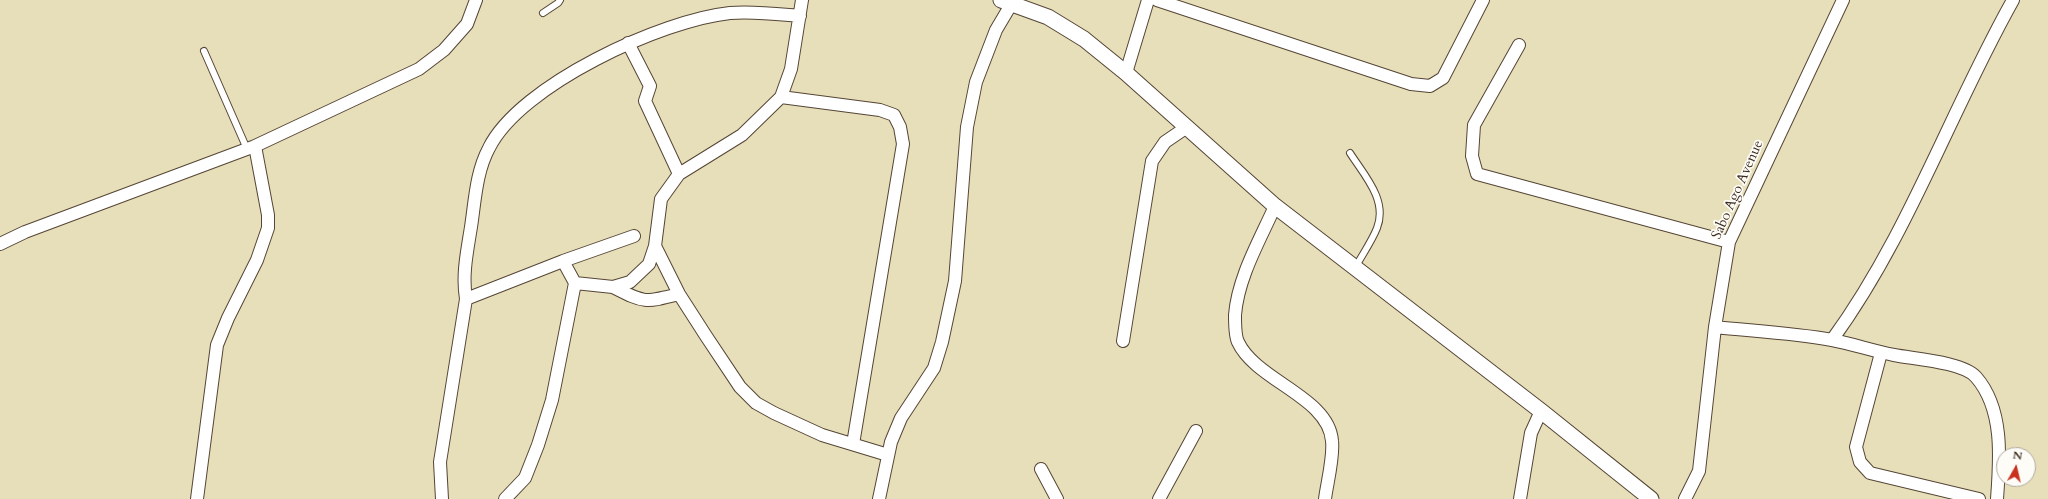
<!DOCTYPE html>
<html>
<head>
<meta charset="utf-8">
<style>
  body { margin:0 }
  #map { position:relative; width:2048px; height:499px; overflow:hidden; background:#e7dfb9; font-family:Cardo,serif }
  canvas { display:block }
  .north { position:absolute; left:1996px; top:447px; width:40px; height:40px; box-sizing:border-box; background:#fdfcf7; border:1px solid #afa8a0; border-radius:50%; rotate:8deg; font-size:11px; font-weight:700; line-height:16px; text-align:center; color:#3b2a1e }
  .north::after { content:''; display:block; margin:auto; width:14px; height:18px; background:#c8321e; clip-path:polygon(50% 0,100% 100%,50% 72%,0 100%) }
</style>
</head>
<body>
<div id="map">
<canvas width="2048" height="499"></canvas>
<div class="north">N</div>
</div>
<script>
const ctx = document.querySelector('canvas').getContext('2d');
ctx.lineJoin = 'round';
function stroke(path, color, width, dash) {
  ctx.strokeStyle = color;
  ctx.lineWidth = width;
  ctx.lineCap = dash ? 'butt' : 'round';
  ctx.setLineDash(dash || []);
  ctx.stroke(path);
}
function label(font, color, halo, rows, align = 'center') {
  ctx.font = font + ' Cardo,serif';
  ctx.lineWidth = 3.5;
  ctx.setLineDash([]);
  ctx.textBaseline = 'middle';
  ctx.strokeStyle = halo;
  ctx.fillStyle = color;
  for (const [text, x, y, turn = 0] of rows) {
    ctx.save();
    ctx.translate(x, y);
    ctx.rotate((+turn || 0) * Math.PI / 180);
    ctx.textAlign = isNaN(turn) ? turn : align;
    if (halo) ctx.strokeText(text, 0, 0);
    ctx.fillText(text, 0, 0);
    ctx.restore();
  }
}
const service = new Path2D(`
  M543,13L558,3L560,0
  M204,51L247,149
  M1350,153C1364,175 1388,200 1377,228C1372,241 1362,255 1355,268`);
const minor = new Path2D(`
  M1157,0L1411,84L1430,86L1443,78L1483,0
  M628,43L650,86L645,101L679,174
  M1519,45L1474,125L1472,156L1477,174L1729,242
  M1126,73L1148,0
  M781,97L880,110L894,115L900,127L903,144L853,444
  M1275,206C1260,240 1238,277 1235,315C1235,322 1235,336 1238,342C1256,381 1329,397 1332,441C1334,457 1327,483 1325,499
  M0,244L25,232L255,146L419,69L444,50L467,24L476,0
  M655,246L679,294L706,336L740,387L756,403L774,413L822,435L888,455
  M563,261L634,236
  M575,283L613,287L630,282L649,264L655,246L661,199L679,174L742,135L781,97L791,69L802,0
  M613,287C645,303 644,303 679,294
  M466,299C462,275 467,252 471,227C475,201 476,172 489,148C520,85 662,20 730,13C753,11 777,14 800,16
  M1715,327C1753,331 1794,333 1832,340C1853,344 1873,351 1894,355C1914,359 1963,362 1976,377C2004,409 2000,459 1997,499
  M1832,340C1908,236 1950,112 2013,0
  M1123,341L1152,161L1165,142L1187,127
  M1881,353L1856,447L1860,462L1870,473L1979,499
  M1041,469L1057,499
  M197,499L217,345L228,318L257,260L268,228V215L255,146
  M442,499L440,462L466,299L563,261L575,283L552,400L538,445L525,478L505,499
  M879,499L891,442L901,418L934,368L942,342L955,281L967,127L976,82L996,30L1012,3
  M1159,499L1196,431
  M1520,499L1531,433L1541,411
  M1685,499L1699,471L1715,327L1729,242L1843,0`);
const tertiary = new Path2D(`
  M1001,0L1048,17L1084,39L1126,73L1275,206L1541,411L1651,499`);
stroke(service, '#554535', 8);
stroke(minor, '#554535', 14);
stroke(tertiary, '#554535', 17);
stroke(service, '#fff', 6);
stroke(minor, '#fff', 12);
stroke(tertiary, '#fff', 15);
label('14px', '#3b2a1e', '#fdfcf7', [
  ["Sabo Ago Avenue",1738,190,-66]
]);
</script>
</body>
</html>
